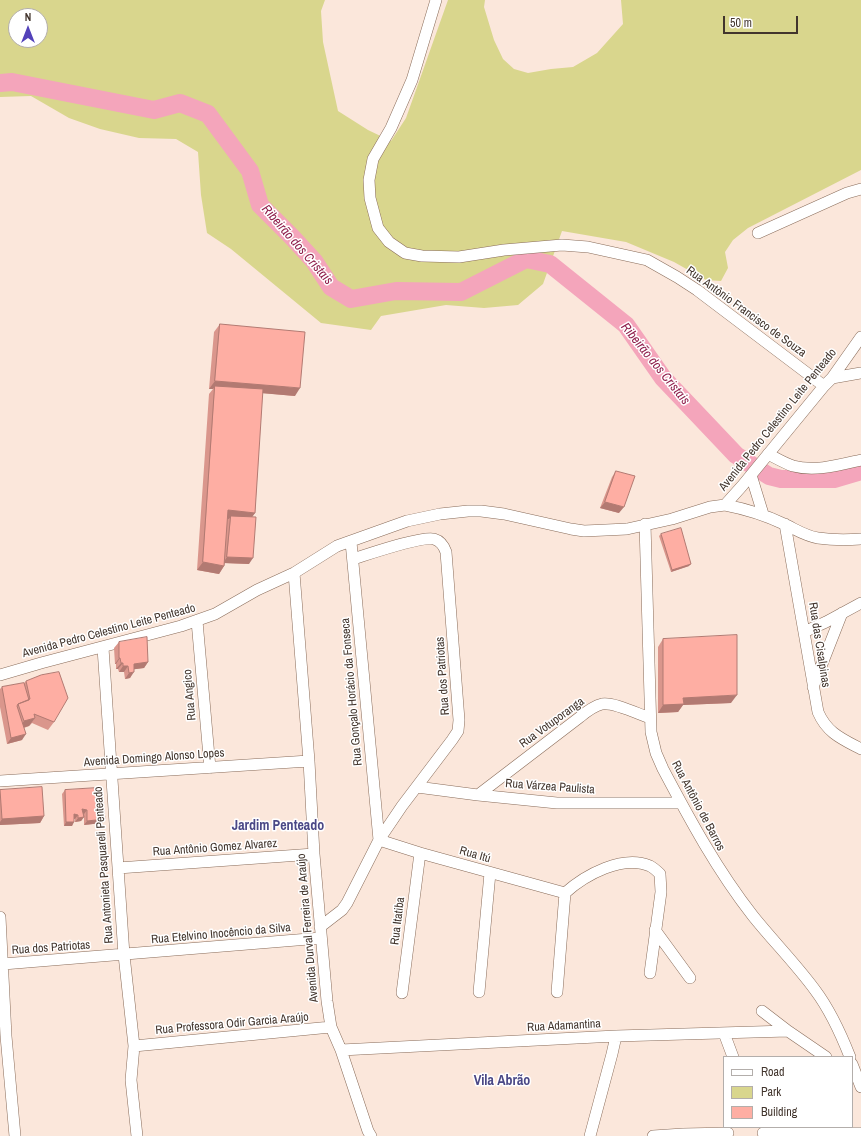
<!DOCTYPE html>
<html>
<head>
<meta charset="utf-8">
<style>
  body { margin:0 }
  #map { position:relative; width:861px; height:1136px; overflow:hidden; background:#fbe7db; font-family:"Archivo Narrow",sans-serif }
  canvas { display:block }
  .legend { position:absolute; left:723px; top:1056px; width:130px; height:72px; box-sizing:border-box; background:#fff; border:1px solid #b3aeab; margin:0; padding:5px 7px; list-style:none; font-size:12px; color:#42352d }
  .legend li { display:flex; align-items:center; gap:8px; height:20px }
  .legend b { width:20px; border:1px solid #b3aeab }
  .north { position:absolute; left:8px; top:8px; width:40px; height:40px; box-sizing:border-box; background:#fff; border:1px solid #b3aeab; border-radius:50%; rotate:0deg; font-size:11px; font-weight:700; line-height:16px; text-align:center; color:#42352d }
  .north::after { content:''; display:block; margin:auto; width:14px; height:18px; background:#5342ba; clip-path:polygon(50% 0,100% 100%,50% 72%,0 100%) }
  .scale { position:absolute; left:723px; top:16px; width:75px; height:18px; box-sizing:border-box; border:2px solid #42352d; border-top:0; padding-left:5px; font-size:12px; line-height:14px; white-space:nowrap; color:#42352d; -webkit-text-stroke:3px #fff; paint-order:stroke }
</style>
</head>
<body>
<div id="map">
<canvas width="861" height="1136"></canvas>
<ul class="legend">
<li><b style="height:5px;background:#fff"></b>Road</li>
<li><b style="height:11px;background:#d9d68d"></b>Park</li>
<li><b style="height:11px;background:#feaea3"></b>Building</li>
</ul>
<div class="north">N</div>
<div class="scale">50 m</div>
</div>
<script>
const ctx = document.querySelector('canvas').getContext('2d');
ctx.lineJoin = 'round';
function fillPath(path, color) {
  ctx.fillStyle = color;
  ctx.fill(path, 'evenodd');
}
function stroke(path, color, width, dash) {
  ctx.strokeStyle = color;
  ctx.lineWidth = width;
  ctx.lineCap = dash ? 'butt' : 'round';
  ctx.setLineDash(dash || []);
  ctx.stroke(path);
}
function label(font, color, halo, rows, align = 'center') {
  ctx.font = font + ' "Archivo Narrow",sans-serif';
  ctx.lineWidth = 3;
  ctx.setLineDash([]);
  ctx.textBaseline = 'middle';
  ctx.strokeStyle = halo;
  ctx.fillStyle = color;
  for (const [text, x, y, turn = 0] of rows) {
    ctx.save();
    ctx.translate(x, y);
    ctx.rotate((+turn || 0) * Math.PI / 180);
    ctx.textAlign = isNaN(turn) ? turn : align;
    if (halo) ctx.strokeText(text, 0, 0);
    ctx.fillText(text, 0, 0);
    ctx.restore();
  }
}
fillPath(new Path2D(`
  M0,0H325L321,11L323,42L338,111L368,130L391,141L406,118L448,0H485L484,7L494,40L503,59L514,69L528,73L551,69L573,67L597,53L623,24L621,0H861V170L748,228L733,240L725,252L728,268L721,281L706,280L674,262L626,242L562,231L543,284L518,305L484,308L446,305L381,316L371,330L321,323L231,249L207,233L201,195L198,152L176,139L139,138L100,129L69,118L31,96L0,97ZM16,16H40V40H16Z`), '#d9d68d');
stroke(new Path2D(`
  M0,83L12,82L154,110L180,103L208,114L250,171L260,205L292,237L314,261L331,287L351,299L396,291L461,292L526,259L550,264L626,325L663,378L736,455L769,476L781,479H834L861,471`), '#f4a5bb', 18);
const minor = new Path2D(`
  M436,0L412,80L391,128L373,159L369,180L370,198L378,228L389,242L405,253L422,256L459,257L504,250L562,245L588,247L647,260L677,277L697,290L824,386
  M758,233L847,193L861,189
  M832,378L861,373
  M768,454C776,458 784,463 793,466C815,472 839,465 861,460
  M751,475L763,514
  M725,505C746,509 765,515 784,524C795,529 805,536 818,538C832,540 847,540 861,539
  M645,524L651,732L656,753L663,769C690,820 717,870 753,916C773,941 796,964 815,990C830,1010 841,1034 850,1057
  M785,524L818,712C827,733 842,739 861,749
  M351,542L379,840
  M294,573L309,761L314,854L327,1001L331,1027L341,1050L368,1131L371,1136
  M197,621L210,768
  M804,632L826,622L861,603
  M103,648L124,955L134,1046L131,1080L137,1136
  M0,675L41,663L181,626L215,614L257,590L294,573L337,546L407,521L440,514L468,511H481L504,514L571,529L584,531L606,530L627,529L672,519L710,507L725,505L742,486L824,386L832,378L861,337
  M813,687L842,613
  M0,781L309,761
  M417,787L478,795L557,803H681
  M478,795L580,717C586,712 594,706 602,704C614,702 638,714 650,718
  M379,840L420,853L565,893
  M118,868L314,854
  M0,917L6,1036L15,1136
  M320,927L342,910L347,903L379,840L402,806L452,740L458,731L459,720L446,552C444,546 441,541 434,539C421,536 369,554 353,559
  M655,930L690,978
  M3,964L321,938
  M479,992L490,873
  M557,992L565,893C585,875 623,854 650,866C654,868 657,871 660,874L661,892L650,973
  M402,993L420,853
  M762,1011L788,1031L826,1057
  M724,1033L733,1057
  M134,1046L331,1027
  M341,1050L616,1036L788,1031
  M852,1064L861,1087
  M763,1133H861
  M590,1136L612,1054L616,1036
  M653,1136L683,1134L728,1133`);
stroke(minor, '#896c5a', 12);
stroke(minor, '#fff', 11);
fillPath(new Path2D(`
  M220,324L295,396L262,393L255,513L252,517L249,564L225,563L224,566L219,574L197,570L209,394L213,389H209L214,332Z
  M616,471L619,513L600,508L612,477Z
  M661,534L689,566L671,572L659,536Z
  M663,639L731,703L683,705L678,712L658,713V647Z
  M119,642L148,662L144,668L134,669L130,678L125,679L124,672H119L118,669H116V664H115L114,648Z
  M26,681L54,722L48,730L32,723L29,726L24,728L22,740L7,744L0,707V689L2,687L24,683Z
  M0,790L44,816L40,823L0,825Z
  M65,790L105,819L102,823L84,825V817L81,821L75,822V819L74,818L72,826H64L62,794Z`), '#da968c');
fillPath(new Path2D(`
  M215,381L300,388L295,396L214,389L215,386L213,389H209Z
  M605,502L624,507L619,513L600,508Z
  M228,510L255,513L249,521L231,516L229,519L223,518Z
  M227,557L253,558L249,564L223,563Z
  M203,562L224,566L219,574L197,570Z
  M691,564L689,566L671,572L672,570Z
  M119,658H120L116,664H115Z
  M148,662L144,668L129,670L134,664Z
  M121,663H123L118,669H116Z
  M123,666H128L124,672H119Z
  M134,672L130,678L125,679L129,673Z
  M737,695L731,703L683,705L678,712L658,713L663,705L683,698Z
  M35,718L29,726L18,729L24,721Z
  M26,734L22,740L7,744L11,738Z
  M82,809L87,810L84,814L79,813Z
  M74,814L78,815L75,819L71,818Z
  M44,816L40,823L0,825V822L2,819Z
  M84,817L81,821L75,822L78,818Z
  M105,819L102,823L84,825L87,821Z
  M66,822H74L72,826H64Z`), '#b27a72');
const building = new Path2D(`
  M220,324L305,332L300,388L215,381Z
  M215,386L263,389L255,513L228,510L224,566L203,562Z
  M616,471L635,476L624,507L605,502Z
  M231,516L256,517L253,558L227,557Z
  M681,528L691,564L672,570L661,534Z
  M737,635V695L683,698L684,704L663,705V639Z
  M147,637L148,662L134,664V672L129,673L128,666H123V663H121L120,658H119V642Z
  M59,672L68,698L54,722L34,714L35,718L24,721L18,704L30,699L26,681L41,675Z
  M24,683L29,700L18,704L17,706L26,734L11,738L2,687Z
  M42,787L44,816L2,819L0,790Z
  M95,788L100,792L102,794L105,819L87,821V810L82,809L84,817L78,818V815L74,814V822H66L65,790Z`);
fillPath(building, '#feaea3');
stroke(building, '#b27a72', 1);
label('12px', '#42352d', '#fff', [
  ["Rua Antônio Francisco de Souza",746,312,36],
  ["Avenida Pedro Celestino Leite Penteado",778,420,-51],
  ["Avenida Pedro Celestino Leite Penteado",109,631,-15],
  ["Rua das Cisalpinas",819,645,81],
  ["Rua dos Patriotas",443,676,-94],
  ["Rua Gonçalo Horácio da Fonseca",352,692,-95],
  ["Rua Angico",190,695,-95],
  ["Rua Votuporanga",552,723,-36],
  ["Avenida Domingo Alonso Lopes",154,758,-4],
  ["Rua Várzea Paulista",550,787,4],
  ["Rua Antônio de Barros",698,806,62],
  ["Rua Antônio Gomez Alvarez",215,848,-4],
  ["Rua Itú",475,855,16],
  ["Rua Antonieta Pasquareli Penteado",104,865,-94],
  ["Rua Itatiba",398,921,-83],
  ["Avenida Durval Ferreira de Araújo",308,928,-95],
  ["Rua Etelvino Inocêncio da Silva",221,934,-5],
  ["Rua dos Patriotas",51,948,-4],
  ["Rua Professora Odir Garcia Araújo",232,1024,-5],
  ["Rua Adamantina",564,1026,-3]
]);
label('italic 13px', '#8f1f4c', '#fff', [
  ["Ribeirão dos Cristais",297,245,49],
  ["Ribeirão dos Cristais",655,364,51]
]);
label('bold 14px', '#4a4886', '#fff', [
  ["Jardim Penteado",278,826],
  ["Vila Abrão",502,1081]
]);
</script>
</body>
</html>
